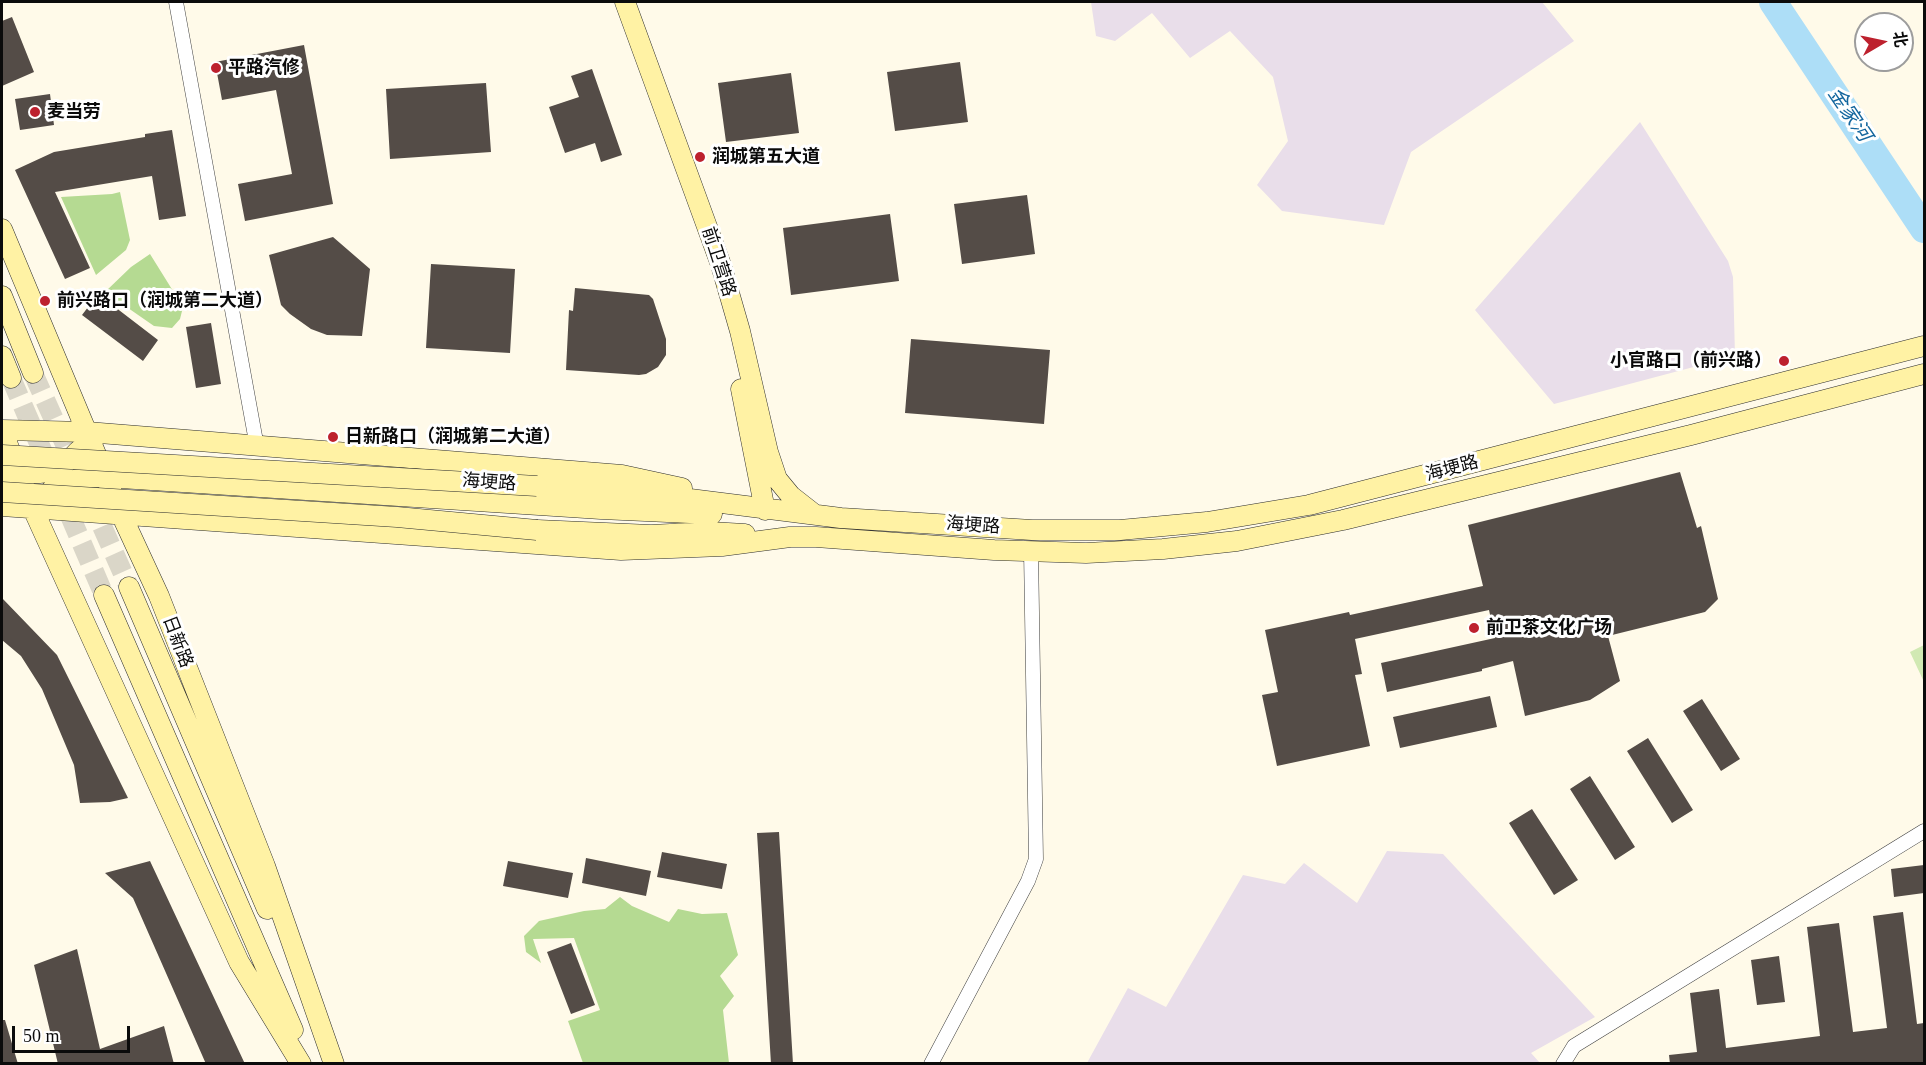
<!DOCTYPE html>
<html>
<head>
<meta charset="utf-8">
<style>
  body { margin:0 }
  #map { position:relative; width:1926px; height:1065px; overflow:hidden; background:#fffae9; font-family:"Times New Roman","Noto Sans SC",serif }
  canvas { display:block }
  .frame { position:absolute; inset:0; border:3px solid #0b0b0b; pointer-events:none }
  .north { position:absolute; left:1854px; top:12px; width:60px; height:60px; box-sizing:border-box; background:#fff; border:2px solid #9d9d9d; border-radius:50%; rotate:81deg; font-size:16px; font-weight:700; line-height:24px; text-align:center; color:#0b0b0b }
  .north::after { content:''; display:block; margin:auto; width:21px; height:27px; background:#bd212e; clip-path:polygon(50% 0,100% 100%,50% 72%,0 100%) }
  .scale { position:absolute; left:12px; top:1026px; width:118px; height:27px; box-sizing:border-box; border:3px solid #0b0b0b; border-top:0; padding-left:8px; font-size:18px; line-height:21px; white-space:nowrap; color:#0b0b0b; -webkit-text-stroke:4px #fff; paint-order:stroke }
</style>
</head>
<body>
<div id="map">
<canvas width="1926" height="1065"></canvas>
<div class="frame"></div>
<div class="north">北</div>
<div class="scale">50 m</div>
</div>
<script>
const ctx = document.querySelector('canvas').getContext('2d');
ctx.lineJoin = 'round';
function fillPath(path, color) {
  ctx.fillStyle = color;
  ctx.fill(path, 'evenodd');
}
function stroke(path, color, width, dash) {
  ctx.strokeStyle = color;
  ctx.lineWidth = width;
  ctx.lineCap = dash ? 'butt' : 'round';
  ctx.setLineDash(dash || []);
  ctx.stroke(path);
}
function label(font, color, halo, rows, align = 'center') {
  ctx.font = font + ' "Times New Roman","Noto Sans SC",serif';
  ctx.lineWidth = 6;
  ctx.setLineDash([]);
  ctx.textBaseline = 'middle';
  ctx.strokeStyle = halo;
  ctx.fillStyle = color;
  for (const [text, x, y, turn = 0] of rows) {
    ctx.save();
    ctx.translate(x, y);
    ctx.rotate((+turn || 0) * Math.PI / 180);
    ctx.textAlign = isNaN(turn) ? turn : align;
    if (halo) ctx.strokeText(text, 0, 0);
    ctx.fillText(text, 0, 0);
    ctx.restore();
  }
}
fillPath(new Path2D(`
  M1091,2H1542L1574,41L1411,152L1384,225L1282,211L1257,185L1288,141L1273,77L1230,31L1190,58L1152,13L1115,41L1096,36Z
  M1640,122L1728,261L1733,277L1735,356L1554,404L1475,310Z
  M1387,851L1443,854L1595,1017L1531,1053L1540,1063H1087L1128,988L1166,1007L1243,875L1285,884L1304,863L1357,903Z`), '#e9deea');
fillPath(new Path2D(`
  M1924,645V682L1910,652Z`), '#d1e9b3');
fillPath(new Path2D(`
  M120,192L130,240L126,250L96,275L61,197L112,194Z
  M150,254L183,307L180,319L172,328L154,326L105,292L131,267Z
  M620,897L632,906L669,922L678,909L702,914L727,913L738,955L720,976L734,996L723,1010L729,1063H583L568,1021L600,1010L574,938L533,939L541,963L526,952L524,936L539,921L584,911L605,909Z`), '#b5da92');
stroke(new Path2D(`
  M1773,2L1924,229`), '#addef7', 28);
fillPath(new Path2D(`
  M12,17L34,72L2,86V21Z
  M304,45L333,204L245,221L238,184L292,174L276,90L222,100L215,62Z
  M960,62L968,122L895,131L887,72Z
  M592,69L622,155L601,162L595,143L565,153L549,107L579,97L571,76Z
  M791,73L799,133L726,142L718,83Z
  M486,83L491,152L390,159L386,89Z
  M50,94L54,125L20,130L15,99Z
  M172,130L186,216L159,220L152,176L55,192L90,268L65,279L15,170L54,152L145,137V134Z
  M1027,195L1035,254L962,264L954,204Z
  M890,214L899,281L791,295L783,228Z
  M333,237L370,269L362,336L327,335L311,329L290,314L281,305L269,255Z
  M431,264L515,269L510,353L426,348Z
  M575,288L649,295L653,299L666,339V355L658,367L646,374L639,375L566,370L569,310L573,311Z
  M98,294L158,340L143,361L82,315Z
  M211,323L221,384L196,388L186,327Z
  M911,339L1050,350L1044,424L905,413Z
  M1680,472L1697,528L1701,526L1718,599L1705,612L1608,636L1620,681L1590,700L1525,716L1513,661L1482,669V671L1387,692L1381,663L1495,638L1489,610L1355,639L1362,674L1355,675L1370,746L1277,766L1262,695L1278,692L1265,630L1349,612L1350,615L1483,586L1468,525Z
  M2,598L57,655L128,798L110,802L80,803L74,765L42,689L21,656L2,640Z
  M1490,696L1497,727L1400,748L1393,717Z
  M1702,699L1740,759L1721,771L1683,711Z
  M1648,738L1693,810L1672,823L1627,751Z
  M1590,776L1635,847L1615,860L1570,789Z
  M1532,809L1578,880L1554,895L1509,823Z
  M779,832L793,1064H771L757,833Z
  M662,852L727,864L722,889L657,877Z
  M586,858L651,871L646,896L582,883Z
  M150,861L245,1064H206L133,898L105,873Z
  M508,861L573,873L568,898L503,886Z
  M1924,865V893L1894,897L1891,869Z
  M1903,912L1917,1024L1924,1023V1062L1909,1064H1670L1669,1055L1697,1052L1690,993L1719,989L1726,1048L1820,1036L1807,927L1839,923L1853,1032L1887,1028L1873,916Z
  M571,943L595,1005L571,1014L547,952Z
  M77,949L100,1049L164,1026L174,1064H58L34,965Z
  M1779,956L1785,1002L1757,1005L1751,960Z
  M2,1020H5L18,1064H2Z`), '#544c47');
stroke(new Path2D(`
  M33,373L78,473
  M11,378L104,595
  M90,499L129,587`), '#dad6c8', 20, [20, 10]);
const street = new Path2D(`
  M176,2L257,447
  M931,1064L1028,881L1036,859L1031,551
  M1563,1064L1574,1046L1924,831`);
const secondary = new Path2D(`
  M625,2L721,265L740,331L768,452L777,479L791,496L814,514
  M2,229L121,514L159,596L265,866L334,1064
  M2,296L33,373
  M2,356L11,378
  M741,389L765,510
  M2,430L87,432L622,475L682,488
  M2,430L33,509L239,962L301,1064
  M2,473C34,474 55,478 78,451
  M537,486L674,497L841,518L1032,530H1120L1207,522L1309,505L1924,346
  M39,501C58,481 78,477 105,477L601,509L712,514
  M2,506L621,550L722,546L790,537H816L994,550L1086,553L1163,549L1237,541L1343,520L1691,435L1924,374
  M537,530L651,535L710,532L745,534
  M129,587L267,909
  M104,595L293,1030`);
stroke(street, '#3e3e3e', 15);
stroke(secondary, '#2d2d2d', 21);
stroke(street, '#fff', 14);
stroke(secondary, '#fff2a4', 20);
const secondaryBridge = new Path2D(`
  M2,455L537,486
  M2,492L397,517L537,530`);
stroke(secondaryBridge, '#2d2d2d', 21, []);
stroke(secondaryBridge, '#fff2a4', 20);
for (const [x, y, r, color] of [
  [216,68,6,"#bd212e"],
  [35,112,6,"#bd212e"],
  [700,157,6,"#bd212e"],
  [45,301,6,"#bd212e"],
  [1784,361,6,"#bd212e"],
  [333,437,6,"#bd212e"],
  [1474,628,6,"#bd212e"]
]) {
  const dot = new Path2D();
  dot.arc(x, y, r, 0, 2 * Math.PI);
  ctx.fillStyle = color;
  ctx.fill(dot);
  stroke(dot, '#fff', 2);
}
label('bold 18px', '#0b0b0b', '#fff', [
  ["平路汽修",228,68],
  ["麦当劳",47,112],
  ["润城第五大道",712,157],
  ["前兴路口（润城第二大道）",57,301],
  ["小官路口（前兴路）",1772,361,"right"],
  ["日新路口（润城第二大道）",345,437],
  ["前卫茶文化广场",1486,628]
], 'left');
label('18px', '#0b0b0b', '#fff', [
  ["前卫营路",718,262,72],
  ["海埂路",1452,469,-15],
  ["海埂路",489,483,4],
  ["海埂路",973,526,4],
  ["日新路",177,642,69]
]);
label('italic 20px', '#13669e', '#fff', [
  ["金家河",1849,115,56]
]);
</script>
</body>
</html>
